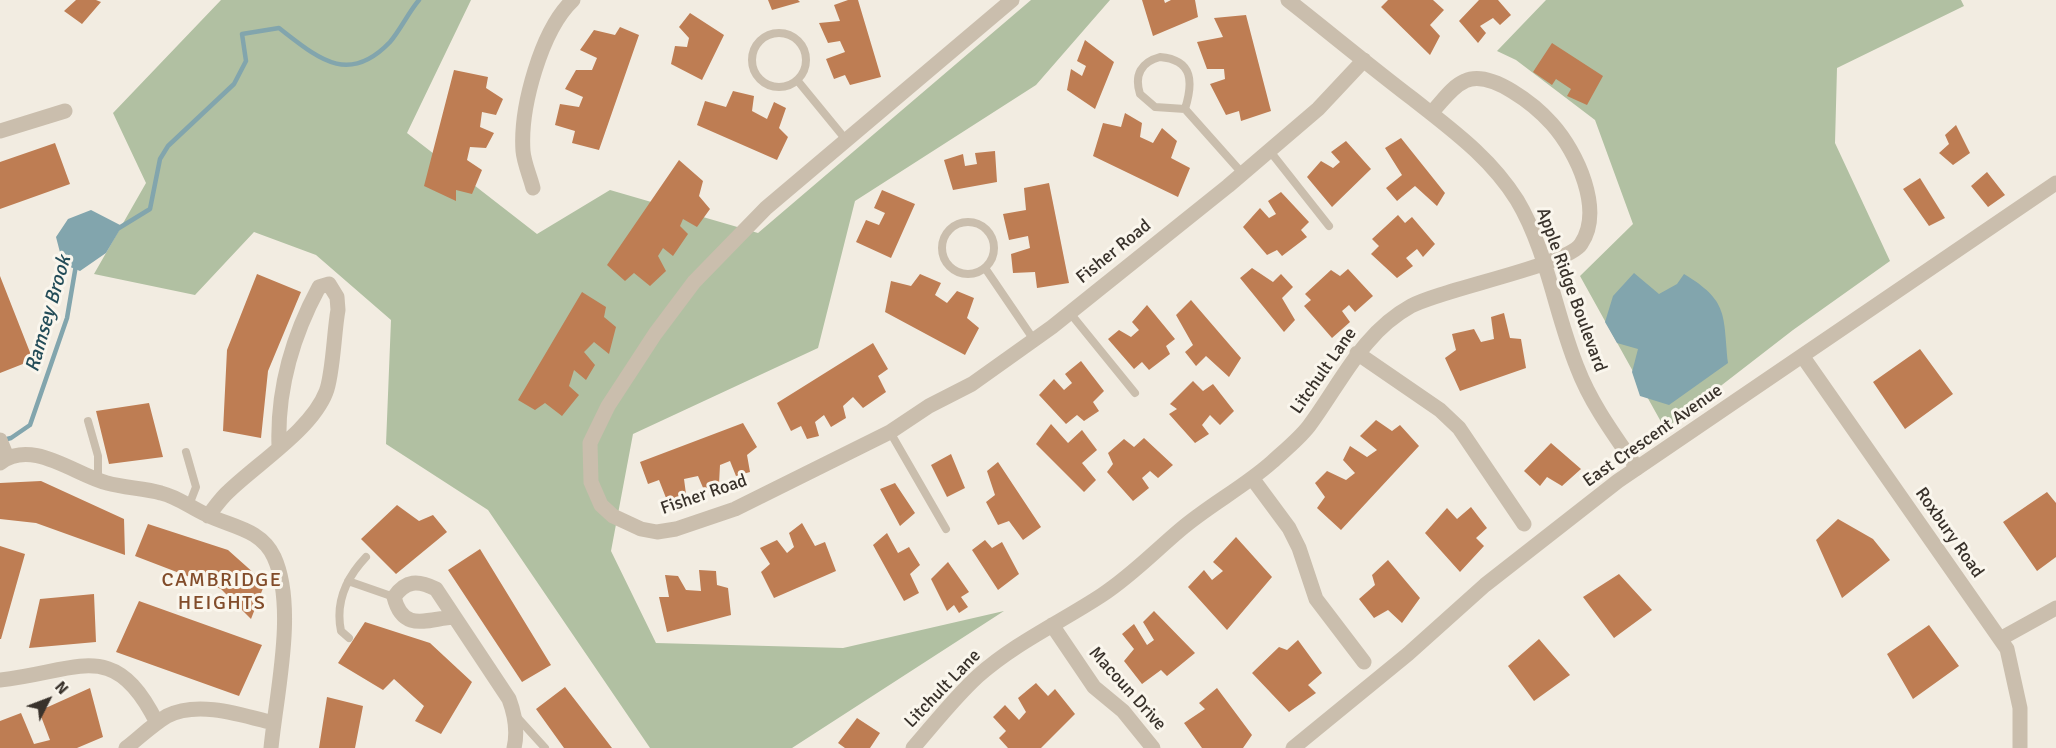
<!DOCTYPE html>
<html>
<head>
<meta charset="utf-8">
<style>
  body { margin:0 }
  #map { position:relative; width:2056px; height:748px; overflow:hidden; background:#f2ece1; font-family:Signika,sans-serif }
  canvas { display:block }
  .north { position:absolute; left:18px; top:670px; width:60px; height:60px; -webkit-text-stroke:4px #faf6ed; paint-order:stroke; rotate:48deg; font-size:16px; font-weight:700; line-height:24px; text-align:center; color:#39322b }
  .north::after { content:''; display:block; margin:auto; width:21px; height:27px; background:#39322b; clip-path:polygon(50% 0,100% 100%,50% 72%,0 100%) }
</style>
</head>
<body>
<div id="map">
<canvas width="2056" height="748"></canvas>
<div class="north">N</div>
</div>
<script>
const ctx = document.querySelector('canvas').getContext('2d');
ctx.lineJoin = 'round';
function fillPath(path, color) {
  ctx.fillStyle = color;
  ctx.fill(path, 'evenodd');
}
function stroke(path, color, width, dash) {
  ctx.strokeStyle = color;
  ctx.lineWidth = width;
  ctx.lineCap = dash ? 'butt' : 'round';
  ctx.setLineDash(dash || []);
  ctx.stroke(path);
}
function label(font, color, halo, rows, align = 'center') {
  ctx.font = font + ' Signika,sans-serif';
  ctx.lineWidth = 6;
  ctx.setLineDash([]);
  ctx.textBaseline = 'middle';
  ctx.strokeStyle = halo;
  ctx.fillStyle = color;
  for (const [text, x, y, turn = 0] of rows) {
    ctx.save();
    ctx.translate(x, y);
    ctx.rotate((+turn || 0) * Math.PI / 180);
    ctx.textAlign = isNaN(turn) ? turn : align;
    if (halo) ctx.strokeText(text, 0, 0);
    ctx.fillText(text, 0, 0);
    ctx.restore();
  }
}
fillPath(new Path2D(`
  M221,0H471L407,133L537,234L610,190L758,233L1031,0H1110L1036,85L855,201L818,348L633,434L611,551L656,643L843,648L1004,611L792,748H650L488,510L386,444L391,320L316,255L254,232L195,295L94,274L146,183L113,113Z
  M1546,0H1961L1964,6L1837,68L1835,143L1890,261L1793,330L1665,429L1580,276L1633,224L1595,120L1516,60L1497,51Z`), '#b1c0a2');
fillPath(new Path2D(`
  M91,210L122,226L106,253L80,271L63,264L56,237L68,219Z
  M1634,273L1659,294L1677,284L1684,274C1729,301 1723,315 1728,363L1669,405L1640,396L1632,372L1638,349L1617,343L1605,322L1613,296Z`), '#82a5ad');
stroke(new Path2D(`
  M119,228L150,209L160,159L168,146L234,84L246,61L242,34L279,28C318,58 348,86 390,42C401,29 408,13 419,0
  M3,440L11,438L30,425L67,318L76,265`), '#82a5ad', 4.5);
fillPath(new Path2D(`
  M76,0H96L101,2L82,24L64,11Z
  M768,0H798L800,2L772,10Z
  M848,0H858L881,77L850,85L845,75L834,79L826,59L845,52L840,41L828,43L819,23L840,21L834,5Z
  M1142,0H1164L1165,3L1171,0H1195L1198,17L1153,36Z
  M1388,0H1433L1444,10L1430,25L1440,36L1430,55L1381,7Z
  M1479,0H1498L1511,15L1500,25L1493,18L1480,26L1486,33L1478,43L1459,21Z
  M690,13L724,35L702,80L671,64L675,46L687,47L689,38L679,27Z
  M1246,15L1271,111L1241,121L1239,111L1226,115L1210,84L1225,79L1224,69H1207L1197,42L1223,37L1214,18Z
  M620,27L639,35L599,150L572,143L575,131L555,125L560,104L579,107L583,97L565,89L576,70H592L597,58L580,50L594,30L615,35Z
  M1085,40L1114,62L1095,109L1067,90L1071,69L1082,76L1086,66L1077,61Z
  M1552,43L1603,76L1587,105L1567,96L1571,89L1556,79L1552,85L1533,72Z
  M454,70L488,77L486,88L503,99L496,115L482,112L480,127L494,133L486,148L470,147L467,160L482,170L472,194L456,190V201L424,186Z
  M733,91L754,96L752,111L767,119L774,102L786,108L779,128L788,137L777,160L697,125L705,101L726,107Z
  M1125,113L1142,123L1140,137L1153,143L1162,128L1177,141L1171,158L1190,168L1178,197L1093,156L1103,123L1121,127Z
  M1956,125L1970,153L1953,165L1939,153L1949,144L1945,135Z
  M1401,138L1445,193L1437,206L1415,186L1397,201L1386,188L1402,175L1385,148Z
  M1346,141L1371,169L1332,207L1307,177L1321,161L1333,168L1340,162L1331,152Z
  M55,143L70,184L0,209V162Z
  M995,151L997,182L953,190L944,160L963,154L965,166L977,164L975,153Z
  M679,160L703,181L699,196L710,209L697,227L683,219L680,226L688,234L673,256L663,248L658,256L666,271L650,286L634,273L625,281L607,265Z
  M1987,172L2005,195L1988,207L1971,186Z
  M1920,178L1945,218L1929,226L1903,189Z
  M1049,183L1069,283L1037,288L1035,272L1013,273L1011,254L1030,248L1028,236L1009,240L1003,214L1026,210L1024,188Z
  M882,190L915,204L891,258L856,242L866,220L879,225L885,213L874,208Z
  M1281,192L1309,222L1301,230L1307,237L1282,256L1277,250L1267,255L1243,227L1260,208L1269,218L1276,214L1268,201Z
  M1398,215L1405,223L1412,217L1435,244L1423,257L1417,249L1406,258L1413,266L1397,278L1371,254L1379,246L1372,239Z
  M1252,268L1273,282L1281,274L1293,287L1282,298L1295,320L1284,332L1240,278Z
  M1348,269L1373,296L1355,312L1349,305L1342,311L1350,322L1332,338L1304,306L1311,300L1305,294L1331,270L1340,276Z
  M257,274L301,292L268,371L261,438L223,431L227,350Z
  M920,274L941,283L935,295L947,303L957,291L974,298L967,318L979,328L965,355L885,312L891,281L911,286Z
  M0,276L33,360L0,373Z
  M582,292L606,307L604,317L616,327L609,354L594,342L584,352L595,365L586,380L574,370L569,386L579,395L562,416L545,403L535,410L518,400Z
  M1191,300L1241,358L1229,377L1206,356L1196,366L1185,352L1193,345L1176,315Z
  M1147,305L1175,339L1166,346L1170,354L1149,370L1142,362L1134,369L1108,339L1119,330L1131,337L1139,330L1132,322Z
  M1504,313L1510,338L1521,339L1526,368L1460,391L1445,358L1456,350L1452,334L1474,329L1481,342L1494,339L1491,317Z
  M873,343L888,369L878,376L886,392L863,408L853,397L843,406L846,418L831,427L824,415L815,422L819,436L807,439L801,426L791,431L777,403Z
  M1920,349L1953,394L1905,429L1873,382Z
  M1081,361L1104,391L1093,402L1099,411L1084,421L1077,415L1066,424L1039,395L1054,379L1064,390L1072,383L1065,374Z
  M1193,381L1203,391L1213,384L1234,411L1220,425L1210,415L1202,425L1209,434L1195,443L1169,414L1177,409L1170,404Z
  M149,403L163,457L109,464L96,411Z
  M1376,420L1392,431L1400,425L1419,446L1341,530L1317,508L1325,497L1315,483L1327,471L1346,480L1355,473L1343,460L1350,446L1367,457L1377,450L1360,436Z
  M743,423L757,447L747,455L750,472L736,476L730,461L720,465L719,484L704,490L698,476L684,479L686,494L668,503L659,480L648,484L640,462Z
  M1051,424L1068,443L1082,430L1097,450L1082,463L1096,480L1084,492L1036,444Z
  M1144,438L1173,465L1158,478L1150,471L1142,478L1149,488L1133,501L1107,472L1113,464L1108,453L1124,439L1134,447Z
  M1551,443L1581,469L1562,486L1547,477L1540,486L1524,471Z
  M951,454L965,488L947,497L931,465Z
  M998,462L1041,527L1023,540L1009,521L998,525L986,502L995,495L987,471Z
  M41,481L124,519L125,555L36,523L0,519V483Z
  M895,483L915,513L900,526L880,489Z
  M2047,492L2056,503V557L2037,571L2003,522Z
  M397,505L419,521L433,515L447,532L396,574L361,539Z
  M1471,507L1487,528L1476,538L1484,546L1460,572L1425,533L1447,508L1457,519Z
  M1838,519L1873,539L1890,560L1842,598L1816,540Z
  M802,523L815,546L825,542L836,571L774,598L761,572L770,564L760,548L777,540L787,553L794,547L789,533Z
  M148,524L228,550L265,583L251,619L221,589L135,556Z
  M887,533L898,553L909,547L920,565L910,574L919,593L904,601L873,545Z
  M1236,537L1272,577L1227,630L1188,587L1204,570L1212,580L1223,571L1213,562Z
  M985,540L992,548L1002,542L1019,574L998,590L972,550Z
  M0,546L25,554L1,639H0Z
  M480,549L551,665L522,682L448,570Z
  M1388,560L1420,598L1402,623L1388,610L1374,618L1359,599L1375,585L1372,575Z
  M948,562L969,592L961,597L968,607L959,613L954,605L947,611L931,579Z
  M699,570L716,571L717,585L728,588L731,615L667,632L659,597H669L665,575L678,576L686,590L701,591Z
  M1619,574L1652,610L1614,638L1583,597Z
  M94,594L96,642L29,648L40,599Z
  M139,601L262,645L239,696L116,652Z
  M1154,611L1195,653L1167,676L1161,670L1142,684L1124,661L1134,649L1122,634L1134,624L1147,645L1154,640L1143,622Z
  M365,622L430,643L472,682L441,734L415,721L424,706L394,679L383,690L338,663Z
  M1929,625L1959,666L1913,699L1887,654Z
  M1539,639L1570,675L1534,701L1508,666Z
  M1298,640L1322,673L1308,685L1316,693L1289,712L1252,673L1279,647L1287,650Z
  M1036,683L1048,696L1055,689L1075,714L1041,748H1008L999,738L1006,731L993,717L1005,705L1019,720L1026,712L1018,698Z
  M565,687L612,748H564L536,709Z
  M90,688L103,737L77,748H0V721L21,713L34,744L50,740L39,711Z
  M1217,688L1252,735L1243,748H1202L1184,723L1205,709L1199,703Z
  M327,697L363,706L355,748H319Z
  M857,718L880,733L870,748H845L838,743Z`), '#be7d53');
stroke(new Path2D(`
  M752 60a27 27 0 1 1 54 0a27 27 0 1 1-54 0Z
  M1160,57C1194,60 1193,83 1185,109L1155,107L1140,94C1134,75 1141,62 1160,57Z
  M797,80L847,141
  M1185,109L1242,173
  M1269,150L1329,226
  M942 248a26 26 0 1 1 52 0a26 26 0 1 1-52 0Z
  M985,268L1034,340
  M1070,313L1135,393
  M88,421L98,456V480
  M890,432L946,529
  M186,452L196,487L189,505
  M348,581L394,597
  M349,638L341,631C335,602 347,577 366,557
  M516,716L545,748`), '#cabead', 8);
stroke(new Path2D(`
  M1012,0L766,208L694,282L655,334L608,406L590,443L591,482L601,505L613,516L641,529L657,532L676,529L735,509L890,432L929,406L972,384L1052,327L1228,186L1318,109L1364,60
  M1288,0C1330,33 1371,67 1413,99C1452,130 1490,157 1517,200C1547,250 1555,313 1577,367C1591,404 1615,436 1637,468
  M0,131L65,111
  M533,188C530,176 524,163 523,151C520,108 541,30 573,0
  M1357,353L1440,410L1459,428L1524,524
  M1803,357L2007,649L2020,708V748
  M0,440L7,457
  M0,463C32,438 75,475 107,483C125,488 144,488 161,493C178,497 191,508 207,515C232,527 261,529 274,557C297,607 276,695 271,748
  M1252,478L1289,528L1299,548L1316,599L1364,662
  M208,516C215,507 221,498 229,491C258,463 312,429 326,392C333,375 334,331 338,310L337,297L329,284L319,287C292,337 277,389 279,446
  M454,617C427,619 403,633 394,597C406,580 418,580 436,589L509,699C515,715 518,731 514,748
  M1052,625L1094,687L1123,711L1153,748
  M2000,639L2056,608
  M0,680C78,672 114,636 157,723
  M126,748C139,738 152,725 167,716C198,700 242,715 273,723
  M913,748C934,724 954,698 978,676C1015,643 1061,622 1102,595C1131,576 1154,552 1180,530C1209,505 1244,487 1272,462C1284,451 1299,439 1309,426C1341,383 1362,333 1411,306C1442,289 1568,265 1581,244C1604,210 1577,152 1552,124C1536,106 1491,69 1465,81C1451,87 1442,102 1432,112`), '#cabead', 15);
stroke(new Path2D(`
  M1293,748L1408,654L1485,585L1618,481L2056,183`), '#cabead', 15);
label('18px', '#39322b', '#faf6ed', [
  ["Fisher Road",1114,252,-39],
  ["Apple Ridge Boulevard",1571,290,70],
  ["Litchult Lane",1324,371,-55],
  ["East Crescent Avenue",1653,436,-35],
  ["Fisher Road",704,495,-19],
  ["Roxbury Road",1949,533,55],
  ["Litchult Lane",943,689,-46],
  ["Macoun Drive",1127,689,48]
]);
label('italic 20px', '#234c58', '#faf6ed', [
  ["Ramsey Brook",49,314,-74]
]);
ctx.letterSpacing = '1.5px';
label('20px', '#824c2a', '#faf6ed', [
  ["CAMBRIDGE",222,581],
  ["HEIGHTS",222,604]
]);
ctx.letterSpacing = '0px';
</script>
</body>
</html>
